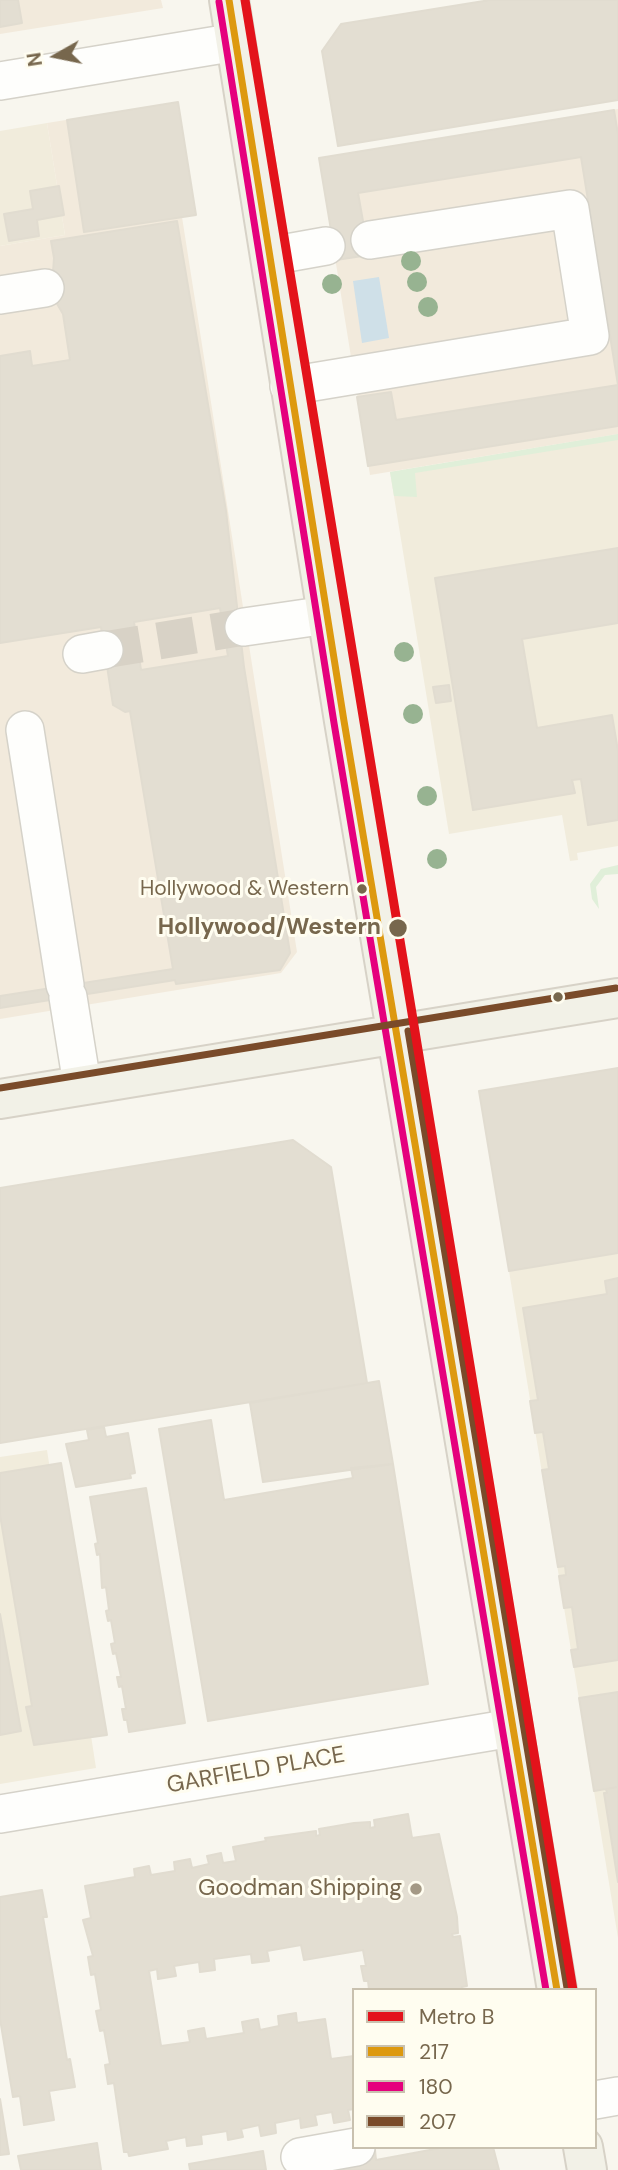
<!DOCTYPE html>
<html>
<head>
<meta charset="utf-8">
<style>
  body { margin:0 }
  #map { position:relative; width:618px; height:2170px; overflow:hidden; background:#f8f6ee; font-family:"DM Sans",sans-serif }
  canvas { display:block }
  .legend { position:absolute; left:352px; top:1988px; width:245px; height:161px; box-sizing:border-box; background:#fffdf0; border:2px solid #c9c1af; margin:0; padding:9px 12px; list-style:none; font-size:21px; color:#77674d }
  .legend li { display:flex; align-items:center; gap:14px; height:35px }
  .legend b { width:35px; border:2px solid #c9c1af }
  .north { position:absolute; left:21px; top:21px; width:70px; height:70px; -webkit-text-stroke:5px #fffdf0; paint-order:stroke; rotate:261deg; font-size:19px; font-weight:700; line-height:28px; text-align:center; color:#77674d }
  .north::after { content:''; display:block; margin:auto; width:24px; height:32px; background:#77674d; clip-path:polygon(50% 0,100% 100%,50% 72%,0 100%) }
</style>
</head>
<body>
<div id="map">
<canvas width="618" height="2170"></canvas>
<ul class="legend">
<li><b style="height:9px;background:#e3131b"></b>Metro B</li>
<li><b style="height:9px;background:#dd990f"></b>217</li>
<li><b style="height:9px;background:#e5007d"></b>180</li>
<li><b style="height:9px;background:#7a4b2a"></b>207</li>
</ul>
<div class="north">N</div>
</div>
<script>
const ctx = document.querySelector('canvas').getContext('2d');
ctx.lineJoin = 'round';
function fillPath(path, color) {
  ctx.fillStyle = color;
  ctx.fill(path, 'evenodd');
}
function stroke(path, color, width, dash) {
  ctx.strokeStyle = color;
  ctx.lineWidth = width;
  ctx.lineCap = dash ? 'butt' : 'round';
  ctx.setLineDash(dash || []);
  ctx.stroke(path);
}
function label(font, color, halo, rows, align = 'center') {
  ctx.font = font + ' "DM Sans",sans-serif';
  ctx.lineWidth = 6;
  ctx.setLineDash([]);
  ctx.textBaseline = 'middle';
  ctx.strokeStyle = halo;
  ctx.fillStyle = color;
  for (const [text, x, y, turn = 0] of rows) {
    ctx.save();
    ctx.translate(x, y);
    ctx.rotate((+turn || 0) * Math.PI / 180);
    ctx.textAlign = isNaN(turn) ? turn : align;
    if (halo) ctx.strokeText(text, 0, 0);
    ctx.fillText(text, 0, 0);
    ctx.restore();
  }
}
fillPath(new Path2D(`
  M47,123L65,235L0,246V131Z
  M618,434V846L577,853L578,860L570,861L562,815L449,834L390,472Z
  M618,1253V1938L509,1271Z
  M47,1450L96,1768L0,1784V1457Z`), '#f1ecdc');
fillPath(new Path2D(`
  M0,0H161L163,8L0,34Z
  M178,102L196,215L182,217L297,952L281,973L0,1019V246L65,235L47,123Z
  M618,109V434L370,475L319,158Z`), '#f2eadc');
fillPath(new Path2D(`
  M618,434V440L415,473L417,497L394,496L390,472Z
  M618,865V874L605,875L596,887L599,909L592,899L590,884L601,869Z`), '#e0efd9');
fillPath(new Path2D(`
  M379,277L389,338L362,343L353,281Z`), '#cfe0e8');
const building = new Path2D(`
  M0,0H18L22,23L0,27Z
  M490,0H618V100L338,146L322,51L341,24Z
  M178,102L196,215L84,232L67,120Z
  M614,110L618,134V426L368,466L357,397L391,392L396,420L618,385L581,157L358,193L369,255L336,260L319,158Z
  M59,186L64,215L37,220L39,236L9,241L4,214L33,209L30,191Z
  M177,221L226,511L244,667L290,953L280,970L176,984L175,980L0,1008V996L173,969L130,711L125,712L113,705L101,627L0,643V356L30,351L32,366L70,360L63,314L56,302L52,286L54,258L51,241ZM220,608L228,656L141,670L134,622Z
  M618,548V623L522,639L537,728L612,715L618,751V820L588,825L581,779L572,780L575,793L473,810L435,578Z
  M449,685L451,701L436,703L433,687Z
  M618,1068V1253L509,1271L479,1091Z
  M293,1140L331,1167L367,1383L0,1443V1188Z
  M618,1278V1660L574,1667L571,1650L578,1649L572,1607L564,1608L559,1576L566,1575L565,1566L558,1567L542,1470L549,1469L543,1432L535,1433L530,1401L538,1400L523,1308L607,1294L605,1281Z
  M379,1381L393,1464L263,1482L250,1403Z
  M211,1420L224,1500L353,1478L351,1468L393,1464L428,1684L208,1721L159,1429Z
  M104,1427L106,1437L128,1433L135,1473L130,1474L131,1478L76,1487L66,1444L89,1440L87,1430Z
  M61,1463L107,1735L34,1745L26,1707L32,1706L0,1515V1473Z
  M146,1488L185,1723L129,1732L127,1720H124L122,1709H126L122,1686L119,1687L117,1677H121L116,1653L113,1654L111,1644L115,1643L111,1620L108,1621L106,1611L109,1610L106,1587L102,1588L100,1554L97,1555L95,1544L98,1543L90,1497Z
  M0,1614L21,1731L0,1735Z
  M618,1692V1787L594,1791L579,1698Z
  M618,1787V1882L604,1793H607L606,1789Z
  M408,1814L412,1838L439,1834L457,1917L458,1933L452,1934L453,1937L460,1936L467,1986L462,1987V1990H369L368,1981H364L361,1966H366L363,1950L304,1960L301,1945L267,1951L269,1961L252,1963L251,1954L214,1959L215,1970L200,1972L199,1962L174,1966L176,1976L158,1979L157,1969L149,1971L161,2046L190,2042L188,2031L204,2028L206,2039L244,2033L242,2022L258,2019L260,2030L279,2026L278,2016L296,2013L297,2023L325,2019L331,2059L354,2056V2109L348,2110L350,2120L334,2123L332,2112L315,2115L317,2125L301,2128L300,2118L275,2123L276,2133L261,2136L259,2125L241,2129L243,2137L228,2140L227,2131L201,2135L202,2144L187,2146L186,2137L166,2141L168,2149L129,2156L128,2152H124L114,2083L108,2084L105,2065L110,2064L104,2030L100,2031L96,2011L101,2010L95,1974L91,1975L88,1957L93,1956L83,1920L91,1918L85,1886L135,1877L134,1869L149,1866L151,1875L175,1871L174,1862L190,1859L192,1868L209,1864L207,1856L221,1853L223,1863L236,1861L233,1847L266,1841L265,1838L316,1831V1836L320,1835L319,1829L354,1823L370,1822V1828L375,1827L374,1820Z
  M42,1890L47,1917H43L67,2060L70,2059L75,2087L49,2091L54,2120L24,2125L20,2096L13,2097L0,2019V1897Z
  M0,2099L9,2154L0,2155Z
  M97,2143L101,2170H21L18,2156Z
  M446,2147H493L499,2170H326L325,2159L375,2150L376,2160Z
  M263,2151L266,2170H190L189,2164Z`);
fillPath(building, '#e3ded2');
stroke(building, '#e1dcd0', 2);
stroke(new Path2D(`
  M104,650L244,627`), '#d8d2c6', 37, [37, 18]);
const minor = new Path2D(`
  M0,81L236,42
  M270,256L326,246
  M0,295L45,288
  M289,386L590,336L570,209L370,240
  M244,627L327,615
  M82,654L104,650
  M25,730L65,985
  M68,997L82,1084
  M0,1814L512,1728
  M595,2100L618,2096
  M300,2157L356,2147`);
const major = new Path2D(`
  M229,0L344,721L557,1990
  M0,1099L618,998
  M583,2147L587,2170`);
stroke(minor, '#d5d2c9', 40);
stroke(major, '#d7d2c7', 42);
stroke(minor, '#fefefc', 37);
stroke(major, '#f2f1e7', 38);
stroke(new Path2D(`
  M229,0L344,721L557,1990`), '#dd990f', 7);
stroke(new Path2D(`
  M219,2L334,723L546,1990`), '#e5007d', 7);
stroke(new Path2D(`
  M408,1031L567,1988
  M0,1088L616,988`), '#7a4b2a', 7);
stroke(new Path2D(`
  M245,0L573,1990`), '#e3131b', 9);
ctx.fillStyle = '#97b391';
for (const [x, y] of [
  [411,261],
  [417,282],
  [332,284],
  [428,307],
  [404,652],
  [413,714],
  [427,796],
  [437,859]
]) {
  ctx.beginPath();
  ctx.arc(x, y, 10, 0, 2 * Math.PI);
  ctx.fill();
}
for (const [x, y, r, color] of [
  [362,889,6,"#77674d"],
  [398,928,10,"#77674d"],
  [558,997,6,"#77674d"],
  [416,1889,7,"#a49985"]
]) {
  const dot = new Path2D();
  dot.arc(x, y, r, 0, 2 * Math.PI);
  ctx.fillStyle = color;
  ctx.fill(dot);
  stroke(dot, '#fffdf0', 2.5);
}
label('21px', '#77674d', '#fffdf0', [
  ["Hollywood & Western",349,889]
], 'right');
label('bold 23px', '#77674d', '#fffdf0', [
  ["Hollywood/Western",381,928]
], 'right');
label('23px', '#77674d', '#fffdf0', [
  ["GARFIELD PLACE",256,1771,-10]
]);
label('23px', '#77674d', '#fffdf0', [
  ["Goodman Shipping",402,1889]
], 'right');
</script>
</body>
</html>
